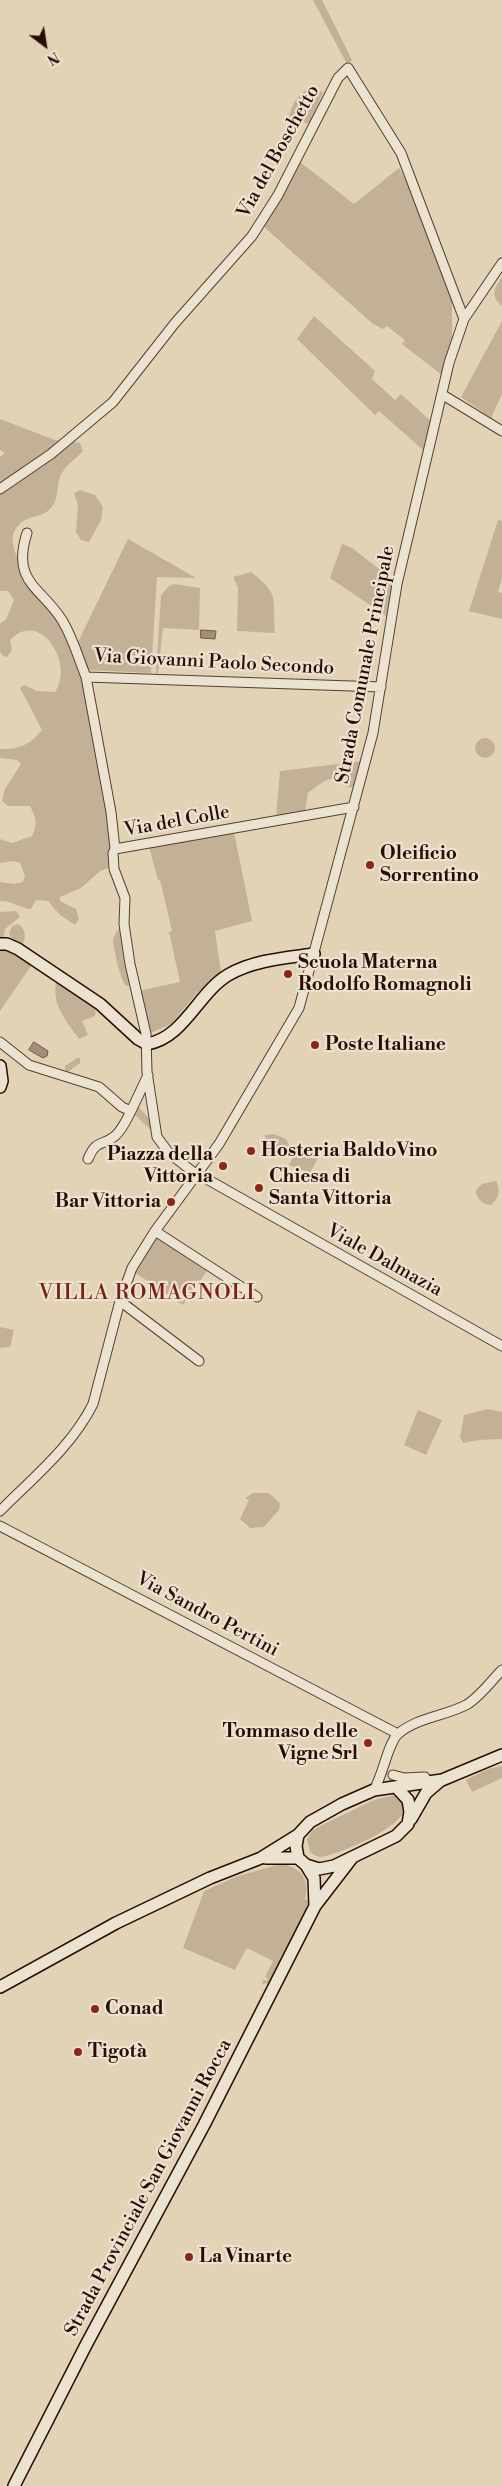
<!DOCTYPE html>
<html>
<head>
<meta charset="utf-8">
<style>
  body { margin:0 }
  #map { position:relative; width:502px; height:2486px; overflow:hidden; background:#e2d3b6; font-family:"Libre Bodoni",serif }
  canvas { display:block }
  .north { position:absolute; left:20px; top:20px; width:50px; height:50px; -webkit-text-stroke:4px #ece2d0; paint-order:stroke; rotate:149deg; font-size:14px; font-weight:700; line-height:20px; text-align:center; color:#290c02 }
  .north::after { content:''; display:block; margin:auto; width:18px; height:22px; background:#290c02; clip-path:polygon(50% 0,100% 100%,50% 72%,0 100%) }
</style>
</head>
<body>
<div id="map">
<canvas width="502" height="2486"></canvas>
<div class="north">N</div>
</div>
<script>
const ctx = document.querySelector('canvas').getContext('2d');
ctx.lineJoin = 'round';
function fillPath(path, color) {
  ctx.fillStyle = color;
  ctx.fill(path, 'evenodd');
}
function stroke(path, color, width, dash) {
  ctx.strokeStyle = color;
  ctx.lineWidth = width;
  ctx.lineCap = dash ? 'butt' : 'round';
  ctx.setLineDash(dash || []);
  ctx.stroke(path);
}
function label(font, color, halo, rows, align = 'center') {
  ctx.font = font + ' "Libre Bodoni",serif';
  ctx.lineWidth = 4.5;
  ctx.setLineDash([]);
  ctx.textBaseline = 'middle';
  ctx.strokeStyle = halo;
  ctx.fillStyle = color;
  for (const [text, x, y, turn = 0] of rows) {
    ctx.save();
    ctx.translate(x, y);
    ctx.rotate((+turn || 0) * Math.PI / 180);
    ctx.textAlign = isNaN(turn) ? turn : align;
    if (halo) ctx.strokeText(text, 0, 0);
    ctx.fillText(text, 0, 0);
    ctx.restore();
  }
}
fillPath(new Path2D(`
  M313,0H322L352,60L348,66Z
  M313,88L323,92L309,124L289,117C292,103 299,91 313,88Z
  M300,162L354,204L399,168L408,184L452,302V338L443,376L402,344L405,340L387,326L383,329L373,324L263,226Z
  M502,277V306C490,296 494,288 502,277Z
  M314,316L375,371L372,379L395,400L401,394L432,422L423,450L379,411L375,415L297,339Z
  M502,321V394L491,418L461,397Z
  M0,419L55,440L80,443L83,451C76,459 64,466 60,477C56,488 59,501 50,509C40,520 25,513 15,530C0,554 62,623 77,644L128,539L196,578L157,577L151,673L86,670L102,773L113,866L100,871L81,888L60,897V901L76,909L79,919L75,925L60,915L48,901L36,900L31,909C19,908 12,900 0,901V882L14,884L23,882L25,876L20,863L14,861L0,863V839L12,843L32,836C38,823 36,818 30,806H8L2,801L5,789L21,764L17,760L0,758V749C19,750 31,744 42,730L20,688L24,685L37,691L55,692C75,664 40,608 10,640L12,650L7,657L3,656L0,652V624L6,619L14,600L8,591H0V457L5,453L0,450Z
  M80,490L95,495L103,507L101,520L89,542L81,540L76,532L78,505L74,493Z
  M498,520L502,521V578L498,592L502,593V619L469,611Z
  M342,544L352,548L396,582L389,618L330,578Z
  M251,572C281,596 272,597 275,633L237,631L238,588L233,577Z
  M174,584L200,588L199,630L163,628L158,673H156L161,595L169,586Z
  M475 748a10 10 0 1 1 20 0a10 10 0 1 1-20 0Z
  M363,761L355,788L345,786L346,779C330,775 320,783 308,793L305,811L276,817L280,771Z
  M234,832L252,921L215,931L221,972L198,992L171,1024L148,1034L138,991L180,982L169,932L172,931L160,880H158L149,847Z
  M16,911L20,917L5,929L3,940L0,941V912Z
  M18,924C26,929 26,937 23,944L13,940L9,934L12,926Z
  M119,929L123,937L131,985L126,986C121,982 113,947 113,940C114,935 116,932 119,929Z
  M0,948L14,951L33,963L0,1011Z
  M57,979L96,1006L95,1016L82,1021L88,1035L79,1039C66,1020 50,1004 57,979Z
  M77,1058H80V1063L68,1072L65,1071V1066Z
  M137,1105L152,1122V1131L135,1115Z
  M274,1134L286,1139L289,1145V1153L283,1158L266,1157L265,1135Z
  M297,1148L319,1156L310,1173L289,1165Z
  M496,1181C501,1191 499,1198 491,1205C482,1205 476,1198 476,1190L482,1184Z
  M157,1237L207,1271L183,1305L134,1272Z
  M0,1327L14,1330L10,1347L0,1348Z
  M488,1409L502,1412V1439L479,1440L463,1443L460,1437L464,1415Z
  M418,1410L442,1420L426,1455L404,1445Z
  M253,1493H269L280,1503L279,1510L264,1527L250,1528L240,1519L249,1500L245,1498Z
  M502,1766V1778L472,1792L466,1780L488,1769Z
  M394,1795C440,1813 334,1858 319,1857C315,1856 312,1854 310,1851L307,1839L312,1831L320,1826L374,1800Z
  M281,1864C301,1867 310,1879 305,1899L309,1900L299,1928L269,1983L262,1984L263,1980L267,1981L268,1979L265,1977L273,1961L247,1948L235,1970L183,1948L204,1891L238,1876Z`), '#c3b197');
const water = new Path2D(`
  M201,630L216,631L215,639L201,638Z
  M34,1042L48,1051L47,1056L43,1058L29,1050Z`);
fillPath(water, '#a38f79');
stroke(water, '#725b49', 1);
const street = new Path2D(`
  M443,395L502,431
  M0,489L51,454L113,402L175,323L252,236L278,195L338,78L348,68L401,153L464,319
  M27,533C11,582 41,587 62,620C73,638 78,657 86,677L381,687
  M86,677L111,812L115,849
  M0,1042L29,1065L99,1087L122,1107L131,1111L148,1075
  M88,1159C97,1138 102,1147 115,1136C122,1130 127,1119 131,1111
  M198,1174L502,1346
  M197,1175L169,1153L157,1137L147,1072L146,1034L130,964L124,924L125,898L114,869L113,853L115,849L354,807
  M155,1231L257,1297
  M120,1301L199,1361
  M0,1511C34,1477 72,1446 93,1404L120,1301L132,1268L155,1231L219,1144L299,1008L373,733L397,584L449,363L464,319L502,263
  M0,1526L398,1734
  M393,1775L404,1778L425,1777
  M374,1790C383,1775 388,1743 398,1734C416,1718 445,1716 466,1705C479,1698 491,1681 502,1670`);
const secondary = new Path2D(`
  M0,944H7L18,949L100,1004L138,1039L147,1044C184,1038 198,993 228,975C254,960 285,958 314,954
  M0,1066L2,1081L0,1087
  M397,1788L408,1800L410,1812L408,1824L396,1836L334,1866L319,1869L306,1865L298,1858L296,1846L298,1835L310,1822L342,1804L374,1790L442,1780L502,1755
  M411,1819L426,1793L440,1781
  M266,1858H298
  M306,1865L314,1878L315,1906
  M0,1987L116,1923L210,1878L261,1858L298,1835
  M14,2486L86,2345L204,2125L315,1906L352,1858`);
stroke(street, '#573e2f', 11);
stroke(secondary, '#290c02', 14);
stroke(street, '#ece2d0', 9);
stroke(secondary, '#ece2d0', 11);
for (const [x, y, r, color] of [
  [370,865,5,"#8f2418"],
  [288,974,5,"#8f2418"],
  [315,1045,5,"#8f2418"],
  [251,1151,5,"#8f2418"],
  [223,1166,5,"#8f2418"],
  [259,1188,5,"#8f2418"],
  [171,1202,5,"#8f2418"],
  [368,1743,5,"#8f2418"],
  [95,2009,5,"#8f2418"],
  [78,2052,5,"#8f2418"],
  [189,2257,5,"#8f2418"]
]) {
  const dot = new Path2D();
  dot.arc(x, y, r, 0, 2 * Math.PI);
  ctx.fillStyle = color;
  ctx.fill(dot);
  stroke(dot, '#ece2d0', 2);
}
label('19px', '#290c02', '#ece2d0', [
  ["Via del Boschetto",279,152,-61],
  ["Via Giovanni Paolo Secondo",214,663,3],
  ["Strada Comunale Principale",366,665,-79],
  ["Via del Colle",177,822,-10],
  ["Viale Dalmazia",384,1261,29],
  ["Via Sandro Pertini",207,1615,28],
  ["Strada Provinciale San Giovanni Rocca",149,2188,-62]
]);
label('bold 19px', '#290c02', '#ece2d0', [
  ["Oleificio",380,854],
  ["Sorrentino",380,876],
  ["Scuola Materna",298,963],
  ["Rodolfo Romagnoli",298,985],
  ["Poste Italiane",325,1045],
  ["Hosteria BaldoVino",261,1151],
  ["Piazza della",213,1155,"right"],
  ["Vittoria",213,1177,"right"],
  ["Chiesa di",269,1177],
  ["Santa Vittoria",269,1199],
  ["Bar Vittoria",161,1202,"right"],
  ["Tommaso delle",358,1732,"right"],
  ["Vigne Srl",358,1754,"right"],
  ["Conad",105,2009],
  ["Tigotà",88,2052],
  ["La Vinarte",199,2257]
], 'left');
ctx.letterSpacing = '1px';
label('21px', '#7a1f14', '#ece2d0', [
  ["VILLA ROMAGNOLI",147,1294]
]);
ctx.letterSpacing = '0px';
</script>
</body>
</html>
